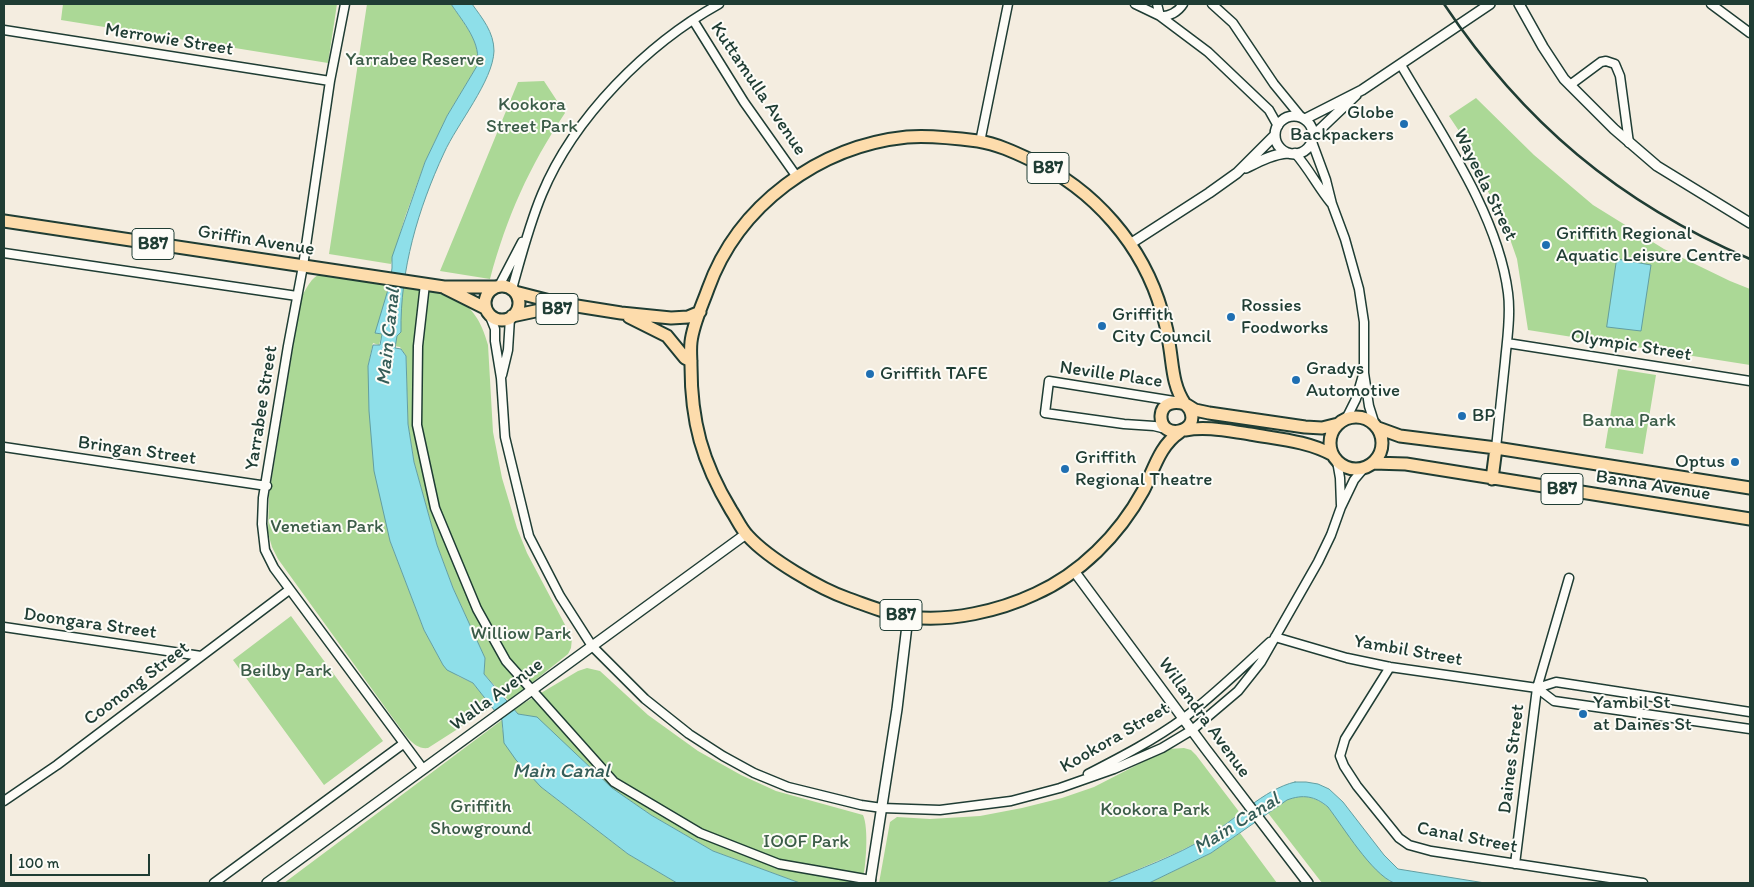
<!DOCTYPE html>
<html>
<head>
<meta charset="utf-8">
<style>
  body { margin:0 }
  #map { position:relative; width:1754px; height:887px; overflow:hidden; background:#f4ede0; font-family:Itim,sans-serif }
  canvas { display:block }
  .frame { position:absolute; inset:0; border:5px solid #1f3d34; pointer-events:none }
  .scale { position:absolute; left:10px; top:854px; width:140px; height:22px; box-sizing:border-box; border:2px solid #1f3d34; border-top:0; padding-left:6px; font-size:15px; line-height:18px; white-space:nowrap; color:#1f3d34; -webkit-text-stroke:4px #fdfcf7; paint-order:stroke }
</style>
</head>
<body>
<div id="map">
<canvas width="1754" height="887"></canvas>
<div class="frame"></div>
<div class="scale">100 m</div>
</div>
<script>
const ctx = document.querySelector('canvas').getContext('2d');
ctx.lineJoin = 'round';
function fillPath(path, color) {
  ctx.fillStyle = color;
  ctx.fill(path, 'evenodd');
}
function stroke(path, color, width, dash) {
  ctx.strokeStyle = color;
  ctx.lineWidth = width;
  ctx.lineCap = dash ? 'butt' : 'round';
  ctx.setLineDash(dash || []);
  ctx.stroke(path);
}
function label(font, color, halo, rows, align = 'center') {
  ctx.font = font + ' Itim,sans-serif';
  ctx.lineWidth = 4;
  ctx.setLineDash([]);
  ctx.textBaseline = 'middle';
  ctx.strokeStyle = halo;
  ctx.fillStyle = color;
  for (const [text, x, y, turn = 0] of rows) {
    ctx.save();
    ctx.translate(x, y);
    ctx.rotate((+turn || 0) * Math.PI / 180);
    ctx.textAlign = isNaN(turn) ? turn : align;
    if (halo) ctx.strokeText(text, 0, 0);
    ctx.fillText(text, 0, 0);
    ctx.restore();
  }
}
fillPath(new Path2D(`
  M63,4H337L328,63L61,20Z
  M367,4H451C463,22 482,43 477,66L447,116L425,162L405,217L391,264L329,254Z
  M544,81L565,113C529,167 507,216 490,279L440,271L518,82Z
  M1476,98L1534,155L1593,205L1664,249L1730,281L1750,289V365L1528,330L1517,259L1510,239L1463,137L1449,116Z
  M325,273L388,283L386,310L376,333L382,334L379,345L373,343L368,366L390,541L424,630L443,665L458,676L473,683L492,707L428,748C413,750 404,732 395,721L278,559L272,547L268,533L269,495L301,298C307,288 312,274 325,273Z
  M403,287C447,293 475,295 488,345L493,432L502,478L517,528L527,553L572,638L571,648L568,654L509,701L484,674L485,658L453,588L437,545L414,462L408,424L406,356L400,347L394,346V337Z
  M1618,369L1656,375L1643,454L1605,448Z
  M291,616L383,741L324,785L233,660Z
  M587,668L600,671L648,715L698,751L741,775L776,791L863,815C869,828 866,868 862,883H800L713,851L651,815L612,788L537,718L518,714L514,709L578,671Z
  M502,720V729L541,787L628,854L677,883H284Z
  M1184,748L1191,750L1196,755L1240,813L1208,837L1176,853L1106,883H879L890,822L897,817L930,819L980,816L1022,808L1062,798L1094,787L1168,749Z
  M1297,796C1310,796 1318,799 1328,807L1389,881L1394,883H1322L1268,813L1287,799Z
  M1240,833L1277,883H1149L1211,853Z`), '#abd896');
const water = new Path2D(`
  M451,4H472C482,18 494,32 494,51C493,81 457,124 444,153C418,209 400,270 401,332L397,336L395,348L401,349L406,356L408,424L414,462L437,545L453,588L485,658L484,674L518,714L537,717L612,788L651,815L713,851L800,883H677L628,854L541,787L516,760L504,743L502,720L473,683L447,670L443,665L424,630L390,541L374,471L369,411L368,366L373,345H380L382,334L375,333L390,283L392,268V257L425,162L447,116L477,66C482,43 463,22 451,4Z
  M1617,259L1651,265L1641,331L1607,327Z
  M1295,782H1306L1318,784L1329,789L1343,802L1384,855L1398,869L1485,883H1394C1371,873 1344,828 1328,807C1315,796 1303,794 1287,800L1211,853L1149,883H1106C1139,869 1176,856 1207,837C1234,821 1264,789 1295,782Z`);
fillPath(water, '#8edfe9');
stroke(water, '#629ea1', 1);
const minor = new Path2D(`
  M345,4L330,81L303,266L288,346L263,498L262,524L265,550L274,568L423,769
  M1135,4L1160,16L1208,52L1269,110L1278,126
  M1157,4L1160,16C1169,17 1178,12 1183,4
  M1212,4L1233,23L1274,84L1301,117
  M1711,4L1750,33
  M693,20L744,102L797,177
  M4,30L330,81
  M1401,65C1441,134 1498,214 1508,293C1511,316 1507,339 1505,362C1502,391 1499,419 1496,448
  M1570,85L1601,62L1606,61L1615,64L1620,76L1629,143
  M980,142L1008,4
  M1312,142L1326,180L1332,204L1345,239L1359,289L1364,322V373L1369,406L1375,425
  M1295,153C1309,169 1318,187 1331,203
  M4,253L297,296
  M425,284L418,346L417,425L435,508L477,609L506,661L614,782L700,833L779,864L871,880
  M499,286L522,242
  M512,289C521,257 529,225 542,194C574,117 647,44 719,4
  M489,314L495,329V341L501,378L505,437L529,536L560,596L592,646L645,699L689,734L723,756L754,773L788,787L861,805L882,808L940,810L1011,801L1060,788L1114,769L1162,748L1192,730L1238,691L1261,662L1318,562L1331,535L1341,507L1354,480L1364,468
  M1507,343L1750,381
  M502,375L508,350L510,318
  M1346,419L1356,399L1363,375
  M1166,429L1154,426L1124,424L1045,413L1049,381L1174,401
  M4,447L267,486
  M1337,461L1340,478L1341,505
  M4,627L201,656
  M1275,637L1347,658L1390,667L1537,688L1556,682L1750,712
  M1390,667L1345,739L1340,756L1344,766L1357,786L1399,838L1409,845L1431,851L1643,883
  M1537,688L1554,701L1750,729
  M1088,774C1121,757 1154,740 1184,718C1214,695 1242,668 1270,642
  M4,801L57,765L289,590
  M1515,864L1537,688L1569,578
  M214,883L403,744`);
const tertiary = new Path2D(`
  M1519,4L1543,47L1564,79L1614,129L1657,166L1750,223
  M1275 135a19 19 0 1 1 38 0a19 19 0 1 1-38 0Z
  M1305,119L1362,90L1490,4
  M1313,136L1356,95
  M1246,168C1260,161 1273,154 1288,153
  M1130,244L1209,193L1237,173L1275,135
  M1074,571L1205,748L1308,883
  M267,883L746,534
  M870,883L897,709L908,617`);
const primary = new Path2D(`
  M4,221L444,287H495
  M485 303a17 17 0 1 1 34 0a17 17 0 1 1-34 0Z
  M445,288L485,308
  M515,292L558,303L621,313L671,318L688,317L700,312
  M512,316L545,309H565
  M629,317L667,336L685,358L691,361
  M1187,405L1195,410L1209,413L1305,427L1322,428L1338,424
  M1330 443a26 26 0 1 1 52 0a26 26 0 1 1-52 0Z
  M1378,428L1400,436L1496,448L1750,488
  M1185,430C1207,426 1228,431 1250,434C1278,439 1308,441 1333,455
  M1180,432C1159,446 1154,470 1143,491C1119,535 1080,574 1035,594C999,611 950,622 910,617C890,615 869,606 849,599C820,589 769,559 748,536C741,529 737,519 731,510C702,462 691,421 691,366C691,358 690,350 691,342C693,324 702,306 708,289C738,205 819,146 907,137C930,135 955,138 978,141C997,144 1014,152 1031,160C1094,189 1143,245 1162,312C1165,322 1168,332 1169,343C1173,365 1172,385 1185,404C1187,406 1189,408 1190,410C1201,433 1160,441 1161,416C1162,402 1175,401 1185,404
  M1373,463L1406,464L1750,519
  M1492,479L1496,448`);
stroke(minor, '#1f3d34', 11);
stroke(tertiary, '#1f3d34', 12);
stroke(primary, '#1f3d34', 15);
stroke(minor, '#fdfcf7', 8);
stroke(tertiary, '#fdfcf7', 9);
stroke(primary, '#fddcac', 11);
stroke(new Path2D(`
  M1444,4C1523,122 1619,203 1750,259`), '#1f3d34', 2.5);
for (const [x, y, r, color] of [
  [1404,124,5,"#1f6fb2"],
  [1546,245,5,"#1f6fb2"],
  [1231,317,5,"#1f6fb2"],
  [1102,326,5,"#1f6fb2"],
  [870,374,5,"#1f6fb2"],
  [1296,380,5,"#1f6fb2"],
  [1462,416,5,"#1f6fb2"],
  [1735,462,5,"#1f6fb2"],
  [1065,469,5,"#1f6fb2"],
  [1583,714,5,"#1f6fb2"]
]) {
  const dot = new Path2D();
  dot.arc(x, y, r, 0, 2 * Math.PI);
  ctx.fillStyle = color;
  ctx.fill(dot);
  stroke(dot, '#fdfcf7', 2);
}
for (const [x, y, w] of [
  [1048,168,42],
  [153,244,42],
  [557,309,42],
  [1562,489,42],
  [901,615,42]
]) {
  const box = new Path2D();
  box.roundRect(x - w / 2, y - 15.5, w, 31, 4);
  ctx.fillStyle = '#fdfcf7';
  ctx.fill(box);
  stroke(box, '#1f3d34', 1);
}
label('bold 18px', '#1f3d34', null, [
  ["B87",1048,168],
  ["B87",153,244],
  ["B87",557,309],
  ["B87",1562,489],
  ["B87",901,615]
]);
label('19px', '#1f3d34', '#fdfcf7', [
  ["Merrowie Street",169,40,9],
  ["Kuttamulla Avenue",758,89,56],
  ["Wayeela Street",1485,185,64],
  ["Griffin Avenue",256,241,9],
  ["Olympic Street",1631,346,9],
  ["Neville Place",1111,375,8],
  ["Yarrabee Street",262,408,-81],
  ["Bringan Street",137,451,8],
  ["Banna Avenue",1653,486,9],
  ["Doongara Street",90,624,8],
  ["Yambil Street",1408,651,10],
  ["Coonong Street",137,684,-37],
  ["Walla Avenue",497,695,-36],
  ["Willandra Avenue",1204,718,54],
  ["Kookora Street",1115,738,-30],
  ["Daines Street",1512,759,-83],
  ["Canal Street",1467,838,11]
]);
label('19px', '#3b5c48', '#fdfcf7', [
  ["Yarrabee Reserve",415,60],
  ["Kookora",532,105],
  ["Street Park",532,127],
  ["Banna Park",1629,421],
  ["Venetian Park",327,527],
  ["Williow Park",521,634],
  ["Beilby Park",286,671],
  ["Griffith",481,807],
  ["Showground",481,829],
  ["Kookora Park",1155,810],
  ["IOOF Park",806,842]
]);
label('19px', '#1f3d34', '#fdfcf7', [
  ["Globe",1394,113,"right"],
  ["Backpackers",1394,135,"right"],
  ["Griffith Regional",1556,234],
  ["Aquatic Leisure Centre",1556,256],
  ["Rossies",1241,306],
  ["Foodworks",1241,328],
  ["Griffith",1112,315],
  ["City Council",1112,337],
  ["Gradys",1306,369],
  ["Automotive",1306,391],
  ["Griffith TAFE",880,374],
  ["BP",1472,416],
  ["Griffith",1075,458],
  ["Regional Theatre",1075,480],
  ["Optus",1725,462,"right"],
  ["Yambil St",1593,703],
  ["at Daines St",1593,725]
], 'left');
label('italic 20px', '#355d58', '#fdfcf7', [
  ["Main Canal",389,337,-84],
  ["Main Canal",561,772],
  ["Main Canal",1237,824,-32]
]);
</script>
</body>
</html>
